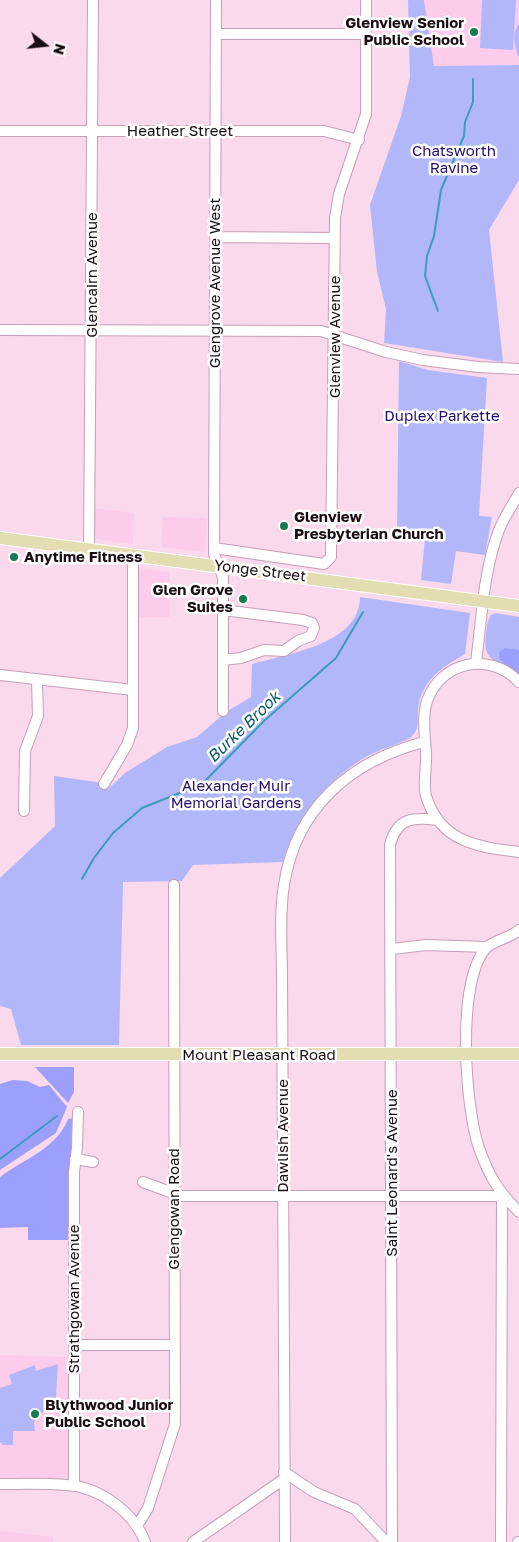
<!DOCTYPE html>
<html>
<head>
<meta charset="utf-8">
<style>
  body { margin:0 }
  #map { position:relative; width:519px; height:1542px; overflow:hidden; background:#fad9ed; font-family:"Golos Text",sans-serif }
  canvas { display:block }
  .north { position:absolute; left:20px; top:20px; width:50px; height:50px; -webkit-text-stroke:4px #fff; paint-order:stroke; rotate:106deg; font-size:14px; font-weight:700; line-height:20px; text-align:center; color:#190c15 }
  .north::after { content:''; display:block; margin:auto; width:18px; height:22px; background:#190c15; clip-path:polygon(50% 0,100% 100%,50% 72%,0 100%) }
</style>
</head>
<body>
<div id="map">
<canvas width="519" height="1542"></canvas>
<div class="north">N</div>
</div>
<script>
const ctx = document.querySelector('canvas').getContext('2d');
ctx.lineJoin = 'round';
function fillPath(path, color) {
  ctx.fillStyle = color;
  ctx.fill(path, 'evenodd');
}
function stroke(path, color, width, dash) {
  ctx.strokeStyle = color;
  ctx.lineWidth = width;
  ctx.lineCap = dash ? 'butt' : 'round';
  ctx.setLineDash(dash || []);
  ctx.stroke(path);
}
function label(font, color, halo, rows, align = 'center') {
  ctx.font = font + ' "Golos Text",sans-serif';
  ctx.lineWidth = 5;
  ctx.setLineDash([]);
  ctx.textBaseline = 'middle';
  ctx.strokeStyle = halo;
  ctx.fillStyle = color;
  for (const [text, x, y, turn = 0] of rows) {
    ctx.save();
    ctx.translate(x, y);
    ctx.rotate((+turn || 0) * Math.PI / 180);
    ctx.textAlign = isNaN(turn) ? turn : align;
    if (halo) ctx.strokeText(text, 0, 0);
    ctx.fillText(text, 0, 0);
    ctx.restore();
  }
}
fillPath(new Path2D(`
  M424,0H519V65L434,66Z
  M94,508L134,513L133,544L96,539Z
  M163,517L207,518L205,552L161,547Z
  M137,568L169,572L170,617H137Z
  M0,1355L69,1357L68,1476L58,1478L0,1479Z
  M0,1531L53,1537V1542H0Z`), '#fcccea');
fillPath(new Path2D(`
  M408,0H424L434,66L519,65V180L489,230L503,362L384,343L386,309L377,272L370,205L401,116L410,77Z
  M482,0H516L513,50L480,48Z
  M519,24V56H518C515,45 511,33 519,24Z
  M399,361L428,370L487,378L479,516L492,517L485,555L456,551L451,584L421,580L425,538L397,534Z
  M360,597L470,613L465,654C442,667 421,681 418,709C417,721 421,729 410,738C395,746 379,749 364,758C326,781 294,819 283,862L193,865L182,881L123,882L119,1045H21L11,1009L0,1006V878L55,826L54,776L97,782L110,787L125,773L167,747L197,737L226,712L251,697L252,664C287,654 360,644 360,597Z
  M496,613L519,617V675C499,659 482,665 486,634C487,627 487,621 491,615Z
  M58,1364L56,1398L34,1422L35,1431H13V1445H3L0,1442V1388L12,1384L9,1375L35,1365L36,1371Z`), '#b2b7fa');
fillPath(new Path2D(`
  M505,648L519,650V675L499,659V652Z
  M35,1067H74V1092L68,1103Z
  M13,1080L27,1081L40,1087L49,1085L67,1107L56,1133L0,1170V1084Z
  M74,1118L70,1240H28V1227L0,1228V1177C24,1159 56,1149 68,1119Z`), '#9ca0fc');
stroke(new Path2D(`
  M438,311L425,276L427,256L434,236L441,190L464,136L465,122L473,102V79
  M82,879L94,858L113,833L142,808L202,784L265,720L336,658L363,612
  M0,1159L57,1116`), '#3b9db9', 2);
const minor = new Path2D(`
  M216,0L214,554L223,577V711
  M216,34H366
  M0,131H324L359,140
  M215,237L335,238
  M0,330L321,331L386,352L423,360L478,367L519,369
  M214,548L324,564L331,557L335,218L339,194L366,114V0
  M89,549L93,0
  M223,610L303,620L312,623L314,628L311,636L298,641L284,651L264,650L241,658L223,660
  M476,662C482,618 483,572 499,530C504,517 513,505 519,493
  M0,675L133,690
  M519,682C490,651 441,661 427,701C422,717 425,737 426,754C427,767 422,786 427,799C442,843 479,847 519,852
  M104,784L127,745L133,728V554
  M24,811L25,751L38,716L37,680
  M519,930C510,938 494,940 486,948C456,982 465,1107 479,1148C489,1176 498,1191 519,1212
  M392,949L426,945L487,947
  M75,1159L93,1162
  M143,1182L181,1196H502
  M74,1345H174
  M284,1472L314,1492L355,1509L386,1542
  M0,1484C22,1484 45,1483 67,1485C99,1487 134,1512 145,1542
  M74,1486V1172L77,1148L78,1112
  M137,1526L148,1508L175,1424L174,885
  M193,1542L284,1479
  M285,1542L282,977C282,947 279,915 284,885C296,807 351,761 424,742
  M392,1542L390,845C397,817 414,817 438,820
  M501,1542L502,1196
  M518,1542H519`);
const major = new Path2D(`
  M0,538L519,606
  M0,1054H519`);
stroke(minor, '#c59eb7', 12);
stroke(major, '#fff', 14);
stroke(minor, '#fff', 10);
stroke(major, '#e4ddb2', 12);
for (const [x, y, r, color] of [
  [474,32,5,"#167a52"],
  [284,526,5,"#167a52"],
  [14,557,5,"#167a52"],
  [243,599,5,"#167a52"],
  [35,1414,5,"#167a52"]
]) {
  const dot = new Path2D();
  dot.arc(x, y, r, 0, 2 * Math.PI);
  ctx.fillStyle = color;
  ctx.fill(dot);
  stroke(dot, '#fff', 2);
}
label('bold 15px', '#190c15', '#fff', [
  ["Glenview Senior",464,23,"right"],
  ["Public School",464,40,"right"],
  ["Glenview",294,517],
  ["Presbyterian Church",294,534],
  ["Anytime Fitness",24,557],
  ["Glen Grove",233,590,"right"],
  ["Suites",233,607,"right"],
  ["Blythwood Junior",45,1405],
  ["Public School",45,1422]
], 'left');
label('15px', '#190c15', '#fff', [
  ["Heather Street",180,131],
  ["Glencairn Avenue",92,275,-90],
  ["Glengrove Avenue West",215,283,-90],
  ["Glenview Avenue",335,337,-90],
  ["Yonge Street",260,571,7],
  ["Mount Pleasant Road",259,1055],
  ["Dawlish Avenue",283,1136,-90],
  ["Saint Leonard's Avenue",392,1173,-90],
  ["Glengowan Road",174,1209,-90],
  ["Strathgowan Avenue",74,1299,-90]
]);
label('15px', '#240b72', '#fff', [
  ["Chatsworth",454,151],
  ["Ravine",454,168],
  ["Duplex Parkette",442,416],
  ["Alexander Muir",236,786],
  ["Memorial Gardens",236,803]
]);
label('italic 16px', '#03596d', '#fff', [
  ["Burke Brook",244,727,-44]
]);
</script>
</body>
</html>
